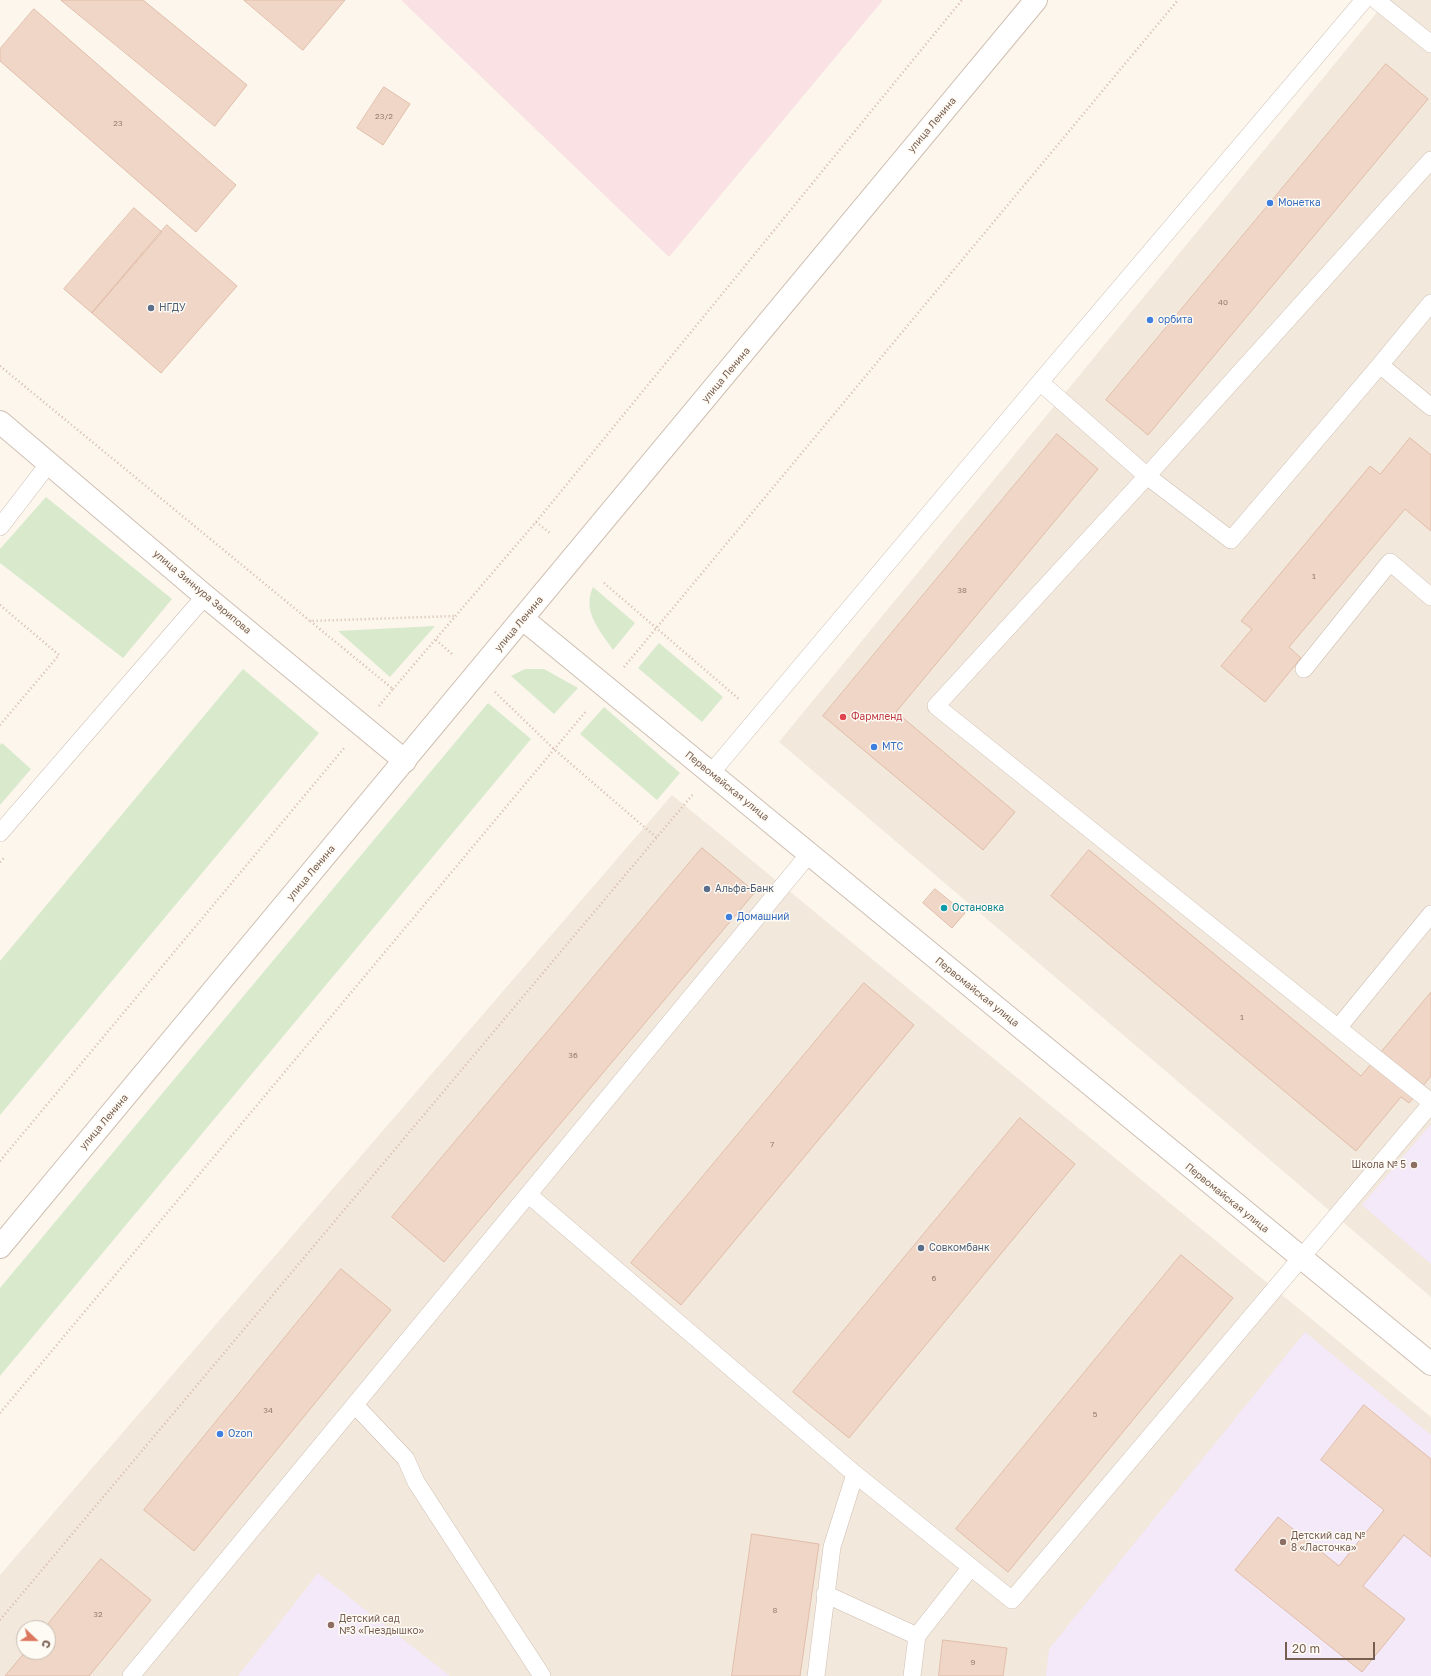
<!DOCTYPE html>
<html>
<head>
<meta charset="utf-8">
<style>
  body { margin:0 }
  #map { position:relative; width:1431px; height:1676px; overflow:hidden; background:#fcf6ed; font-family:"Golos Text",sans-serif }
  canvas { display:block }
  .north { position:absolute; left:16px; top:1620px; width:40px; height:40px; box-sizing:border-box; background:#fefaf4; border:1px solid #c8bcb2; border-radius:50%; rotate:112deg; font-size:11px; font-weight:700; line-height:16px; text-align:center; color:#765e50 }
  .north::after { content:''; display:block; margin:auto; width:14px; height:18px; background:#db775d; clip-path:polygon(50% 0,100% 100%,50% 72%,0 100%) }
  .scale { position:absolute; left:1285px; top:1642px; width:90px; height:18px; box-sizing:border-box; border:2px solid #765e50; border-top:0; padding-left:5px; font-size:12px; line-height:14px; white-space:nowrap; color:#765e50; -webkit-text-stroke:3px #fefaf4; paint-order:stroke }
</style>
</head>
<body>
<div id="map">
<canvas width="1431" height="1676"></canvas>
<div class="north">С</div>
<div class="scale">20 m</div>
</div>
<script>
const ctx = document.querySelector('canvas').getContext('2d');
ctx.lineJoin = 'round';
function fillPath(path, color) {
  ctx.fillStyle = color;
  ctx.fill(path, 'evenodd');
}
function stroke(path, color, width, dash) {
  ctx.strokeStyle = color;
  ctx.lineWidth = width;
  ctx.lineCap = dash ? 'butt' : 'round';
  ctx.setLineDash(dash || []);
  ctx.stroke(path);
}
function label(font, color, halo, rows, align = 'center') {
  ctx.font = font + ' "Golos Text",sans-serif';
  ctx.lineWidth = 3;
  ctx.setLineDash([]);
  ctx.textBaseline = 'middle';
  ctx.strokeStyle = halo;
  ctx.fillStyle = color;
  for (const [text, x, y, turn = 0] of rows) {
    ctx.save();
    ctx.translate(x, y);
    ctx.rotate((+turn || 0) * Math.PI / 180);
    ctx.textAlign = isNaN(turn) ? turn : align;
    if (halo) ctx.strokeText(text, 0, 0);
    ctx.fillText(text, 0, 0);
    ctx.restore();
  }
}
fillPath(new Path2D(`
  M1387,0H1431V1297L779,742Z
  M672,795L1431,1417V1676H0V1575ZM24,1628H48V1652H24Z`), '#f3e8dc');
fillPath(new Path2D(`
  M1431,1124V1264L1362,1205Z
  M1305,1332L1431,1435V1676H1046L1049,1649Z
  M318,1573L450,1676H238Z`), '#f3e9f9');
fillPath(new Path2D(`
  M401,0H883L669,257Z`), '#f9e1e4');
fillPath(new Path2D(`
  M46,497L172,599L123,658L0,563V549Z
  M593,587L635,623L613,650C599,629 582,612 593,587Z
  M435,626L390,677L338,631Z
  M659,643L723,697L702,722L638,668Z
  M243,669L319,733L0,1115V961Z
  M525,669H544L578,688L554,714L511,676Z
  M488,703L531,739L0,1376V1288Z
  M604,707L680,773L657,800L580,734Z
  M2,743L31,769L0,805V745Z`), '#d8e9cc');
const building = new Path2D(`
  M61,0H143L247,85L215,126Z
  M244,0H345L303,50Z
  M34,9L236,185L196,232L0,61V49Z
  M1386,64L1428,99L1148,435L1106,400Z
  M384,87L410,104L383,145L357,128Z
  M134,208L162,232L92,313L64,289Z
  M167,225L237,286L161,373L92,313Z
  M1057,434L1098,469L896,712L1015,812L983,850L823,716Z
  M1410,438L1431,455V531L1405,509L1289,647L1301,658L1265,702L1221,666L1252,629L1241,621L1370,466L1380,474Z
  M702,848L755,892L444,1262L392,1217Z
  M1089,850L1361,1076L1431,992V1076L1409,1103L1401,1097L1356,1151L1051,896Z
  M935,889L965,913L952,928L923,903Z
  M864,983L914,1025L681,1305L631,1263Z
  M1020,1118L1075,1164L849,1438L793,1392Z
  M1181,1255L1233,1298L1008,1572L956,1529Z
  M341,1269L391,1310L194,1551L144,1510Z
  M1364,1405L1431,1459V1557L1404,1535L1363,1586L1405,1619L1362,1672L1235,1570L1278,1517L1339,1566L1384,1510L1321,1460Z
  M752,1534L819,1544L800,1676H732Z
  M101,1559L151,1600L89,1676H5L25,1652H48V1628H45Z
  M943,1640L1007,1648L1003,1676H939Z`);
fillPath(building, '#efd6c7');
stroke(building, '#e1bda8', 1);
const service = new Path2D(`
  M1376,0L1431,44
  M1431,303L1380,365L1431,407
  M1380,365L1231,540L1147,476L936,706L1338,1028L1431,914
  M1040,382L1147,476L1431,160
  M0,527L50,462
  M1304,669L1390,562L1431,597
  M711,773L1040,382L1364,0
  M0,833L205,596
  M1338,1028L1431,1102
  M529,1195L855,1474L1012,1600L1431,1104
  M355,1405L406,1459L416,1482L542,1676
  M825,1594L917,1636
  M131,1676L809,854
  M816,1676L832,1547L855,1474
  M912,1676L917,1636L971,1567`);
const minor = new Path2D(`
  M0,422L205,596L405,761`);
const tertiary = new Path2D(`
  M523,619L1431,1364`);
const secondary = new Path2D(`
  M0,1247L1036,0`);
stroke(service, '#cebeb2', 18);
stroke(minor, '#cebeb2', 24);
stroke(tertiary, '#cebeb2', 24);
stroke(secondary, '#d0bfb1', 24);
stroke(new Path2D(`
  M0,366L310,621
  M536,522L550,533
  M604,583L740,700
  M0,605L59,655L0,725
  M436,640L452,654
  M624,667L1178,0
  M393,689L536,522L962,0
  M495,692L555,750L657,838
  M379,706L393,689L310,621L456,616
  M0,862L5,857
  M0,1161L345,747
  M0,1413L587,710
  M0,1620L694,793`), '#d5baa9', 2.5, [1, 3]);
stroke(service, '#fff', 17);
stroke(minor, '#fff', 22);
stroke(tertiary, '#fff', 22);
stroke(secondary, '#fff', 22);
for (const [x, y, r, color] of [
  [1270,203,4,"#3f7fe0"],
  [151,308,4,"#5c6f8a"],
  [1150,320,4,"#3f7fe0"],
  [843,717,4,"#e0444e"],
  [874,747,4,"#3f7fe0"],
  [707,889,4,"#5c6f8a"],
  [944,908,4,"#0f9aa8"],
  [729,917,4,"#3f7fe0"],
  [1414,1165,4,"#8d6e63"],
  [921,1248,4,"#5c6f8a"],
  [220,1434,4,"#3f7fe0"],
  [1283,1542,4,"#8d6e63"],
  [331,1625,4,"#8d6e63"]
]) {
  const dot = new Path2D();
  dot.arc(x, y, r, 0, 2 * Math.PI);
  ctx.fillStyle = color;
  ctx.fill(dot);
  stroke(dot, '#fefaf4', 1.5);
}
label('8px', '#947c6e', null, [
  ["23/2",384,116],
  ["23",118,123],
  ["40",1223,302],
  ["1",1314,576],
  ["38",962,590],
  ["1",1242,1017],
  ["36",573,1055],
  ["7",772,1144],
  ["6",934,1278],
  ["34",268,1410],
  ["5",1095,1414],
  ["8",775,1610],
  ["32",98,1614],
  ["9",973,1662]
]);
label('10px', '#765e50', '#fefaf4', [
  ["улица Ленина",932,125,-50],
  ["улица Ленина",726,375,-50],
  ["улица Зиннура Зарипова",202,592,40],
  ["улица Ленина",519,624,-50],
  ["Первомайская улица",727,786,39],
  ["улица Ленина",311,873,-50],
  ["Первомайская улица",977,992,39],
  ["улица Ленина",104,1122,-50],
  ["Первомайская улица",1227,1198,39]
]);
label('10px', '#366cbe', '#fefaf4', [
  ["Монетка",1278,203],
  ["орбита",1158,320],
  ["МТС",882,747],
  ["Домашний",737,917],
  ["Ozon",228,1434]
], 'left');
label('10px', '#4e5e75', '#fefaf4', [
  ["НГДУ",159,308],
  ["Альфа-Банк",715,889],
  ["Совкомбанк",929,1248]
], 'left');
label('10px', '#be3a42', '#fefaf4', [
  ["Фармленд",851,717]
], 'left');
label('10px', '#0d838f', '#fefaf4', [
  ["Остановка",952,908]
], 'left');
label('10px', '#785e54', '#fefaf4', [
  ["Школа № 5",1406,1165,"right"],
  ["Детский сад №",1291,1536],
  ["8 «Ласточка»",1291,1548],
  ["Детский сад",339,1619],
  ["№3 «Гнездышко»",339,1631]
], 'left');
</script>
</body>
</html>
